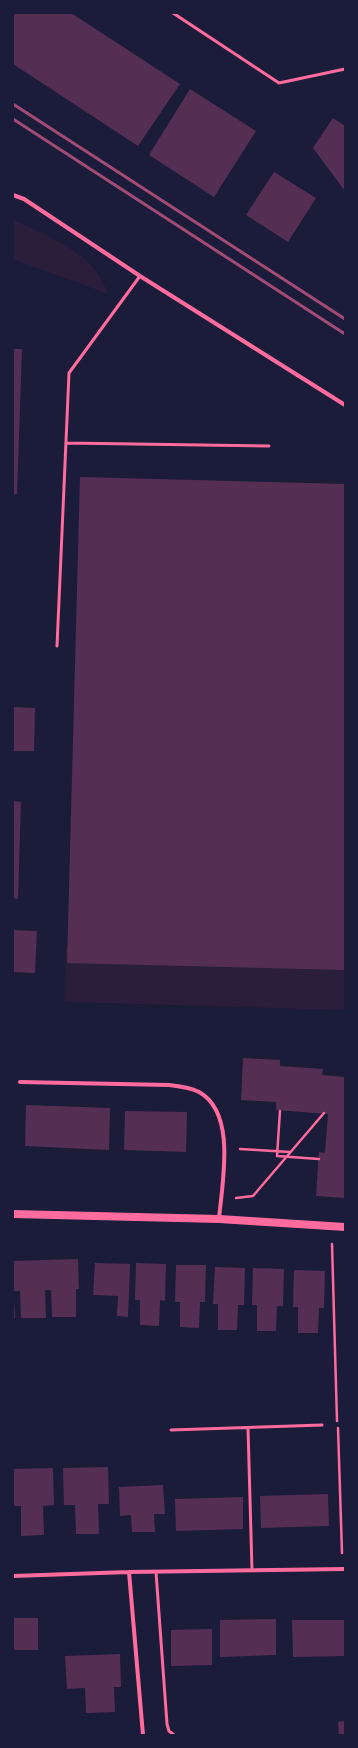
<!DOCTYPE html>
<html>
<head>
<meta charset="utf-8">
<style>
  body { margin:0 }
  #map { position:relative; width:358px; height:1748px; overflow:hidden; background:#1b1b3a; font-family:"Noto Serif",serif }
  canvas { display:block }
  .frame { position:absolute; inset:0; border:14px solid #1b1b3a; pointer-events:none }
</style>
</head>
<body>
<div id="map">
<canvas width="358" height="1748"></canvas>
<div class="frame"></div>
</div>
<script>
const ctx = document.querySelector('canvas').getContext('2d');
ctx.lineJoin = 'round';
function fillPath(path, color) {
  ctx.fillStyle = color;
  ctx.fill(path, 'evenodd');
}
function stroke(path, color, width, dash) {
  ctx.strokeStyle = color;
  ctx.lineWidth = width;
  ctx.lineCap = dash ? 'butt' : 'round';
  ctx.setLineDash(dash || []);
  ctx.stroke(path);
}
fillPath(new Path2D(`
  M13,220C48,235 96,254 108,294L13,259Z
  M66,946L345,953V1010L65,1002Z`), '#2a1e3b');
fillPath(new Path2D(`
  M13,13H71L180,84L138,146L13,64Z
  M190,89L256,131L214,197L149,155Z
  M333,118L345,126V191L313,148Z
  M274,172L316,198L288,242L246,215Z
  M13,349H22L17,494H13Z
  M80,477L345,484V970L67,963Z
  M13,707L35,708L34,751H13Z
  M13,801L21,802L18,899L13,898Z
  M13,930L37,931L35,973L13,972Z
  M243,1058L280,1060V1066L323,1069L322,1075L345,1077V1198L316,1196L319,1152L325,1153L328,1114L276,1110V1102L241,1100Z
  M26,1105L110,1108L109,1150L25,1146Z
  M125,1111L187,1112L186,1152L124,1150Z
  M78,1259L79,1289H76V1317H52L51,1290H45L46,1318H21L20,1291H13V1261Z
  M95,1263L130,1264L128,1317L117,1316L118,1296L93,1295Z
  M136,1263L166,1264L165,1301L160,1300L159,1326L140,1325V1300H135Z
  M176,1265H206L205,1302H200L199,1328L180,1327V1302H175Z
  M215,1267L245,1268L244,1305H238L237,1330H218V1304H213Z
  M253,1268L284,1269L283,1306H277L276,1331H257V1305H252Z
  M294,1270L325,1271L324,1308H319L318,1333H298V1307H293Z
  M13,1299H14L15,1318L13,1319Z
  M108,1467L109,1504H98L99,1534H76L75,1505H64L63,1468Z
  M53,1468L54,1505L43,1506L44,1535L21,1536V1506H13V1469Z
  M163,1485L165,1514H154L155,1532H132L131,1515L120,1516L119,1487Z
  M328,1494L329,1526L261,1528L260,1496Z
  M243,1497V1529L176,1531L175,1499Z
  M13,1618H38V1650H13Z
  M276,1619V1655L220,1657V1620Z
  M292,1620H345V1656L293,1657Z
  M212,1629V1665L171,1666V1630Z
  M120,1654L121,1687H114L115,1712L86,1713L85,1688L67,1689L65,1656Z
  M345,1721V1734L339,1735L338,1722Z`), '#542f53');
stroke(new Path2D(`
  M280,1111L277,1156L319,1159
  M240,1149L290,1152
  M236,1198L253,1196L324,1113
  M332,1244L337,1421
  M338,1428L342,1553`), '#ff6b9d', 2.5);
stroke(new Path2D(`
  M173,13L279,83L345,69
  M66,443L269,446
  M57,646L69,373L140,276
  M248,1428L252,1570
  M171,1430L322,1425
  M156,1572L167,1724L169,1731L174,1735`), '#ff6b9d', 3);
stroke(new Path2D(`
  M13,195L24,199L140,276L345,405
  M20,1082L169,1085C179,1086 189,1087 199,1092C237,1113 222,1183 219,1219
  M129,1572L143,1735
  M13,1576L129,1572L345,1569`), '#ff6b9d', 4);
stroke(new Path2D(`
  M13,1214L219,1219L345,1227`), '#ff6b9d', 8);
stroke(new Path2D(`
  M13,104L345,319
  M13,119L345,334`), '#a44b75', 3);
</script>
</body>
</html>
